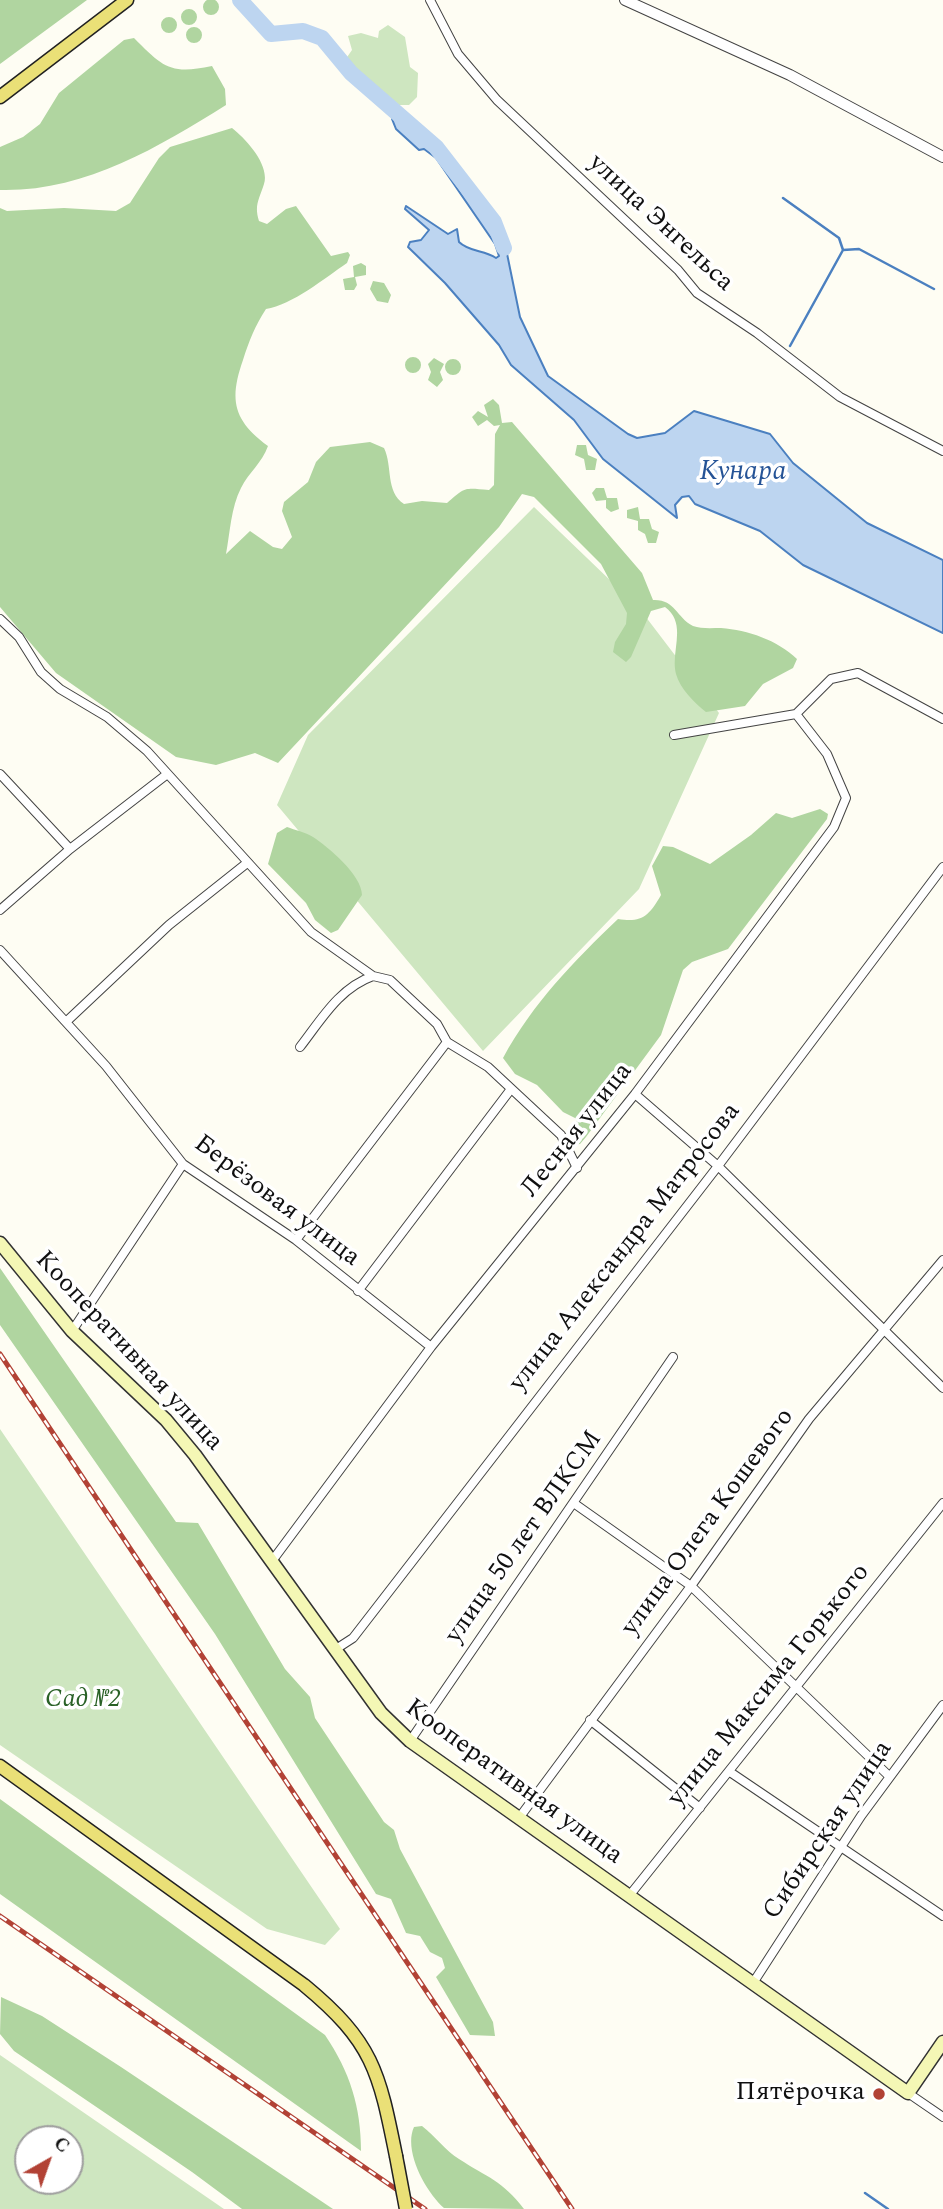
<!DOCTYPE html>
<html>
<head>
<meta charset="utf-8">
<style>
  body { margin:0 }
  #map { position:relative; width:943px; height:2209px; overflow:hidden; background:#fefdf3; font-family:Spectral,serif }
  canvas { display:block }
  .north { position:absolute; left:14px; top:2125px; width:70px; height:70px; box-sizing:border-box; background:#fff; border:2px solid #9f9f9f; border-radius:50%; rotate:40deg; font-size:19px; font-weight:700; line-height:28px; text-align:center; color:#101010 }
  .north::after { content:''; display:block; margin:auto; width:24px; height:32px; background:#b24235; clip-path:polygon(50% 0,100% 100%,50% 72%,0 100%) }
</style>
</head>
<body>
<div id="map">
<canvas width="943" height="2209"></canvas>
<div class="north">С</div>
</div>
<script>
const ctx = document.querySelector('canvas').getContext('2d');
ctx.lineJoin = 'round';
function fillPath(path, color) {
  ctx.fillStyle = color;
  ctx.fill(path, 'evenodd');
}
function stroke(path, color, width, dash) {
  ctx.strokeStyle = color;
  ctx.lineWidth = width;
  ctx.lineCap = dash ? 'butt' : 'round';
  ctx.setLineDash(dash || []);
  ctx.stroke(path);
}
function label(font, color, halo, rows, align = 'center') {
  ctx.font = font + ' Spectral,serif';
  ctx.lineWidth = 7;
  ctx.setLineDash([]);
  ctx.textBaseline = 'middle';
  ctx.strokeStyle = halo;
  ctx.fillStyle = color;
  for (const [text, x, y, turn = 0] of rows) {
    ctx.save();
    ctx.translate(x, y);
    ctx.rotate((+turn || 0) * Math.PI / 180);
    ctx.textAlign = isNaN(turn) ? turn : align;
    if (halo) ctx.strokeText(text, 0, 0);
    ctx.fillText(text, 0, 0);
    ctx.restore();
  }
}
fillPath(new Path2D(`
  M388,25L405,37L410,67L418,73L417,97L409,105H399L345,60L352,50L348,36L361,33L378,38L379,31Z
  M534,507L639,608L719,713L639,889L483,1051L277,805L308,735Z
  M0,1429L340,1929L325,1945L267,1929L0,1745Z
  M0,2055L224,2209H0ZM28,2139H70V2181H28Z`), '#cee6c0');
fillPath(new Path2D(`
  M203 7a8 8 0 1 1 16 0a8 8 0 1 1-16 0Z
  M0,0H87L0,64Z
  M181 17a8 8 0 1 1 16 0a8 8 0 1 1-16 0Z
  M161 25a8 8 0 1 1 16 0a8 8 0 1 1-16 0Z
  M186 35a8 8 0 1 1 16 0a8 8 0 1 1-16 0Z
  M134,38C163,67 170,75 212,66L225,89L226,105C157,148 84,192 0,190V147L23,137L40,124L59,93L124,40Z
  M232,128C246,139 270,165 264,184C259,200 254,205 259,221L267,224L286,209L296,206L331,256L348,252L350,255L347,263C325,278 292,305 266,309C255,326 249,341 243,360C229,400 233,420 268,446C262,463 249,472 241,488C231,507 230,533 226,554L250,531L273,547L282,549L292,537L282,511L284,502L308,482L316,462L330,447L370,442L384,448C393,467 385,491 404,504L422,501L447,503C466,486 465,488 489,490L494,485L495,434L500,425L494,426L487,420L478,426L472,417L478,411L488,417L484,405L493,399L499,405L502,423L512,422L642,573L653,600C675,599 676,617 693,626C701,629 712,628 721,628C748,630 777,640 797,659L793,668L763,684L745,706L706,712C695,703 680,689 676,674C670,652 688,624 665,607L651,611L631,657L626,662L613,652L615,642L626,624L627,613L601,564L534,497L522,494L499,527L278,763L255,753L216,765L176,757L56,673L0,607V208L7,211L64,208L116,211L130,203L159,158L170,147Z
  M361,263L366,266V275L355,277L357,285L354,290H345L343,279L354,277L353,266Z
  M373,281L384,283L391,295L388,303L377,301L370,289Z
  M405 365a8 8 0 1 1 16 0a8 8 0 1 1-16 0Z
  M434,358L444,364L440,372L443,380L437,387L428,380L431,372L428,364Z
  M445 367a8 8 0 1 1 16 0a8 8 0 1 1-16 0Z
  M577,445H586L588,455L597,459L595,470H586L584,459L575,455Z
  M596,488H604L607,498H617L619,509L611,512L606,508V500L596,501L592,493Z
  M638,507L640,519H649L652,529L659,532L656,543H648L645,534L638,530V521L627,518V510Z
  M820,809L828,814L827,819L728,949L692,962L683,970L661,1035L586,1137L580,1144L572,1145L571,1139L577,1119L563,1112L537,1085L515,1074L503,1058C533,1003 573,962 618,919C642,923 649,916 661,895L652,866L663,846L673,847L710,864L751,835L776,813L792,818Z
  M287,827C295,830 305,832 313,837C328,847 362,875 362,895L338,930L331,933L315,920L306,903L268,864L277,833Z
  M0,1268L176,1522L198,1523L285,1669L310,1697L315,1718L384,1822L394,1830L400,1849L493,2022L495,2036L470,2035L436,1977L445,1968L442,1958L430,1952L420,1936L406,1933L391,1899L376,1894L215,1634L0,1325Z
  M0,1799L325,2035C350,2072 361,2107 361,2151L0,1894Z
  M1,1997L42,2016L121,2067L333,2209H242L192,2172L14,2051L0,2034Z
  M422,2126C435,2136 446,2151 459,2159C488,2178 502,2180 524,2209L444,2208C426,2192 403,2151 414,2127Z`), '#b0d5a0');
const water = new Path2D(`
  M401,113L442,154L473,191L504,239L520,317L548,376L628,434L637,438L665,433L694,411L770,434L793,463L867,523L943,560V633L803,565L760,531L695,504L689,496L682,497L675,505L677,518L603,459L574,420L511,365L499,345L445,283L408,247L410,242L421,240L429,230L405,209L406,206L448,234L457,229L459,242C469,252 484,250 496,258L499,256L495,244L436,158L424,149L419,150L396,129L392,119Z`);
fillPath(water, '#bdd5f0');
stroke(water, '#4b80c0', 2);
stroke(new Path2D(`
  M783,198L839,238L843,250L790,346
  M843,250L859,249L934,289
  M865,2193L888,2209`), '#4b80c0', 2.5);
stroke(new Path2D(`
  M240,0L271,34L303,31L322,38L351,73L436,147L494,222L504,248`), '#bdd5f0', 16);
const minor = new Path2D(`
  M430,0L458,54L497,100L678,270L697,293L757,333L840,397L943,451
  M0,619L19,637L41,672L60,689L107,717L147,751L311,932L373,976L390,980L437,1024L447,1042L488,1067L561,1135L577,1168
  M674,735L796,714L831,679L858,673L943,719
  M0,774L70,849
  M0,910L70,849L166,775
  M0,950L106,1066L183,1164L296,1240L431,1347
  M67,1021L169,925L247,863
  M300,1047C321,1020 339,988 373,976
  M635,1094L718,1166L943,1388
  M296,1240L447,1042
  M358,1291L511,1089
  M72,1331L183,1164
  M575,1504L691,1586L889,1776
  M272,1561L431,1347L635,1094L834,827L846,798L827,754L796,714
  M336,1649L353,1638L718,1166L943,867
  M590,1720L700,1808
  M410,1741L673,1357
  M730,1772L943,1916
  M519,1818L691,1586L809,1419L943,1260
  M629,1896L943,1503
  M753,1983L861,1816L943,1705
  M908,2093L943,2117`);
const tertiary = new Path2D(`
  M625,0L790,75L943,157`);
const secondary = new Path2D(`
  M0,1243L72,1331L166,1420L195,1455L381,1713L410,1741L908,2093L943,2042`);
const primary = new Path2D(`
  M0,97L127,0
  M0,1766L304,1985C373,2042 379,2071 396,2156`);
stroke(minor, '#434343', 10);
stroke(tertiary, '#434343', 12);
stroke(secondary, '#323232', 15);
stroke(primary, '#212121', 15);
stroke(minor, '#fff', 8);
stroke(tertiary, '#fff', 10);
stroke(secondary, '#f4f7b5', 12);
stroke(primary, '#eae077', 12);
const rail = new Path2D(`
  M0,1354L572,2209
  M0,1916L425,2209`);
stroke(rail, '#b24235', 5);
stroke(rail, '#fff', 2.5, [8]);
const primaryBridge = new Path2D(`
  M396,2156L406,2209`);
stroke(primaryBridge, '#212121', 15, []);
stroke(primaryBridge, '#eae077', 12);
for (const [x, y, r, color] of [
  [879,2094,7,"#b24235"]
]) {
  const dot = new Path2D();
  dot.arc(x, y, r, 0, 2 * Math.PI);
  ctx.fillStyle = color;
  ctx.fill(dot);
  stroke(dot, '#fff', 2.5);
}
label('26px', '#101010', '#fff', [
  ["улица Энгельса",660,224,43],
  ["Лесная улица",578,1131,-52],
  ["Берёзовая улица",276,1202,37],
  ["улица Александра Матросова",626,1248,-52],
  ["Кооперативная улица",128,1352,47],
  ["улица Олега Кошевого",709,1523,-54],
  ["улица 50 лет ВЛКСМ",525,1538,-55],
  ["улица Максима Горького",770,1686,-51],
  ["Кооперативная улица",513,1783,36],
  ["Сибирская улица",829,1831,-56]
]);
label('italic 26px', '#296126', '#fff', [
  ["Сад №2",83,1701]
]);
label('26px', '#101010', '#fff', [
  ["Пятёрочка",865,2094]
], 'right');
label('italic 28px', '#255396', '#fff', [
  ["Кунара",743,474]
]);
</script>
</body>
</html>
